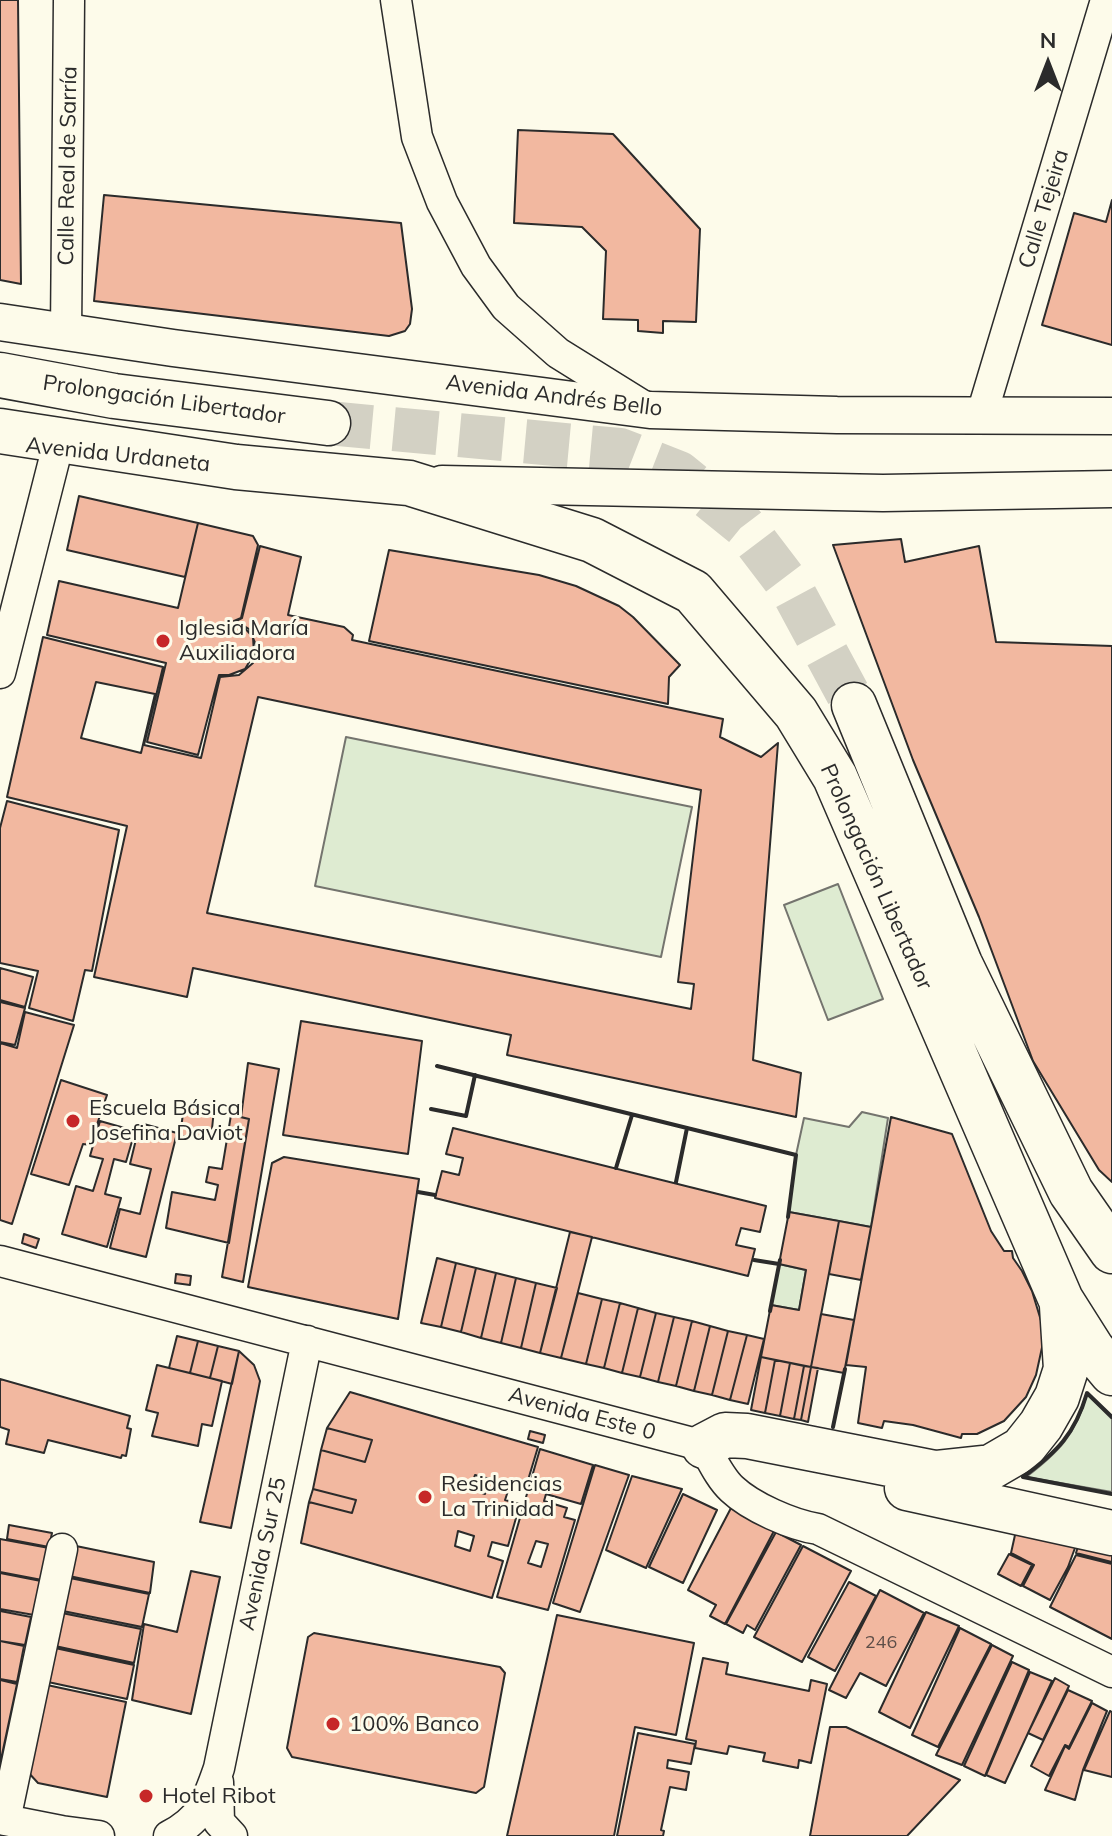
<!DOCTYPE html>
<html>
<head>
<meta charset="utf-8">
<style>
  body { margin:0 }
  #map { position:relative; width:1112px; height:1836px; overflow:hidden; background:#fdfbea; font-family:Mulish,sans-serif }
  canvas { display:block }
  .north { position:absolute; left:1008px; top:24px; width:80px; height:80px; -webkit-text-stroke:6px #fdfbea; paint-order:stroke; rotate:0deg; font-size:22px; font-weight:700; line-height:32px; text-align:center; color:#2b2b2b }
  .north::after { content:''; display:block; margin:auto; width:28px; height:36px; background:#2b2b2b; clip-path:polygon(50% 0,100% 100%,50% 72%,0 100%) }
</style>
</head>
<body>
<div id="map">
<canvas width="1112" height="1836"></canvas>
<div class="north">N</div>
</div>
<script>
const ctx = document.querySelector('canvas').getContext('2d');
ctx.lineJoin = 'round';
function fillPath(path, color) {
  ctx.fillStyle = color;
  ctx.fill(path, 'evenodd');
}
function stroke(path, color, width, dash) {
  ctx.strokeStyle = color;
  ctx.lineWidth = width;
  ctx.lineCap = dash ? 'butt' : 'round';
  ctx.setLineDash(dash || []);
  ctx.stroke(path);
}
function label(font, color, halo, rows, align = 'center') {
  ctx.font = font + ' Mulish,sans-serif';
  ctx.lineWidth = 6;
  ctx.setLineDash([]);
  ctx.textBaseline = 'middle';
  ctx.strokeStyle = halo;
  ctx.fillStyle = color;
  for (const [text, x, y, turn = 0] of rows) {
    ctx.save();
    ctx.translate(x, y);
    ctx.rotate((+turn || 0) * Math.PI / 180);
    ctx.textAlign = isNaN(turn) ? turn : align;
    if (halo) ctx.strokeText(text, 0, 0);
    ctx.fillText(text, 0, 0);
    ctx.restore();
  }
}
const green = new Path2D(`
  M346,737L692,807L661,957L315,886Z
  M838,884L883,999L828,1020L784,905Z
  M862,1112L888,1118L871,1227L789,1212L796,1155L804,1118L849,1127Z
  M779,1264L806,1270L799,1310L771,1305Z
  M1087,1394L1112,1419V1492L1026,1477C1059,1452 1076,1434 1087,1394Z`);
fillPath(green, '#deebd1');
stroke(green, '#74746e', 2);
const building = new Path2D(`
  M0,0H18L21,284L0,280Z
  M518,130L613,134L700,229L696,322L663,321V333L638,331V320L603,319L606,251L582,227L514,223Z
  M104,195L401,223L412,309L410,324L405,331L389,336L94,301Z
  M1112,200V345L1042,325L1074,213L1106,222Z
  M79,496L198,523L185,577L67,550Z
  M198,523L253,536L258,545L241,618L234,621L241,624L253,637L254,654L245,669L229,675H219L198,755L147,742L166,663L47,635L59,581L178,608Z
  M901,539L905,562L979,546L996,642L1112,646V1182L1099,1170L1033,1061L979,917L913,760L833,545Z
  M260,546L301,557L288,615L344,627L353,635L352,640L723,719L720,737L761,757L778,743L753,1060L801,1073L796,1117L507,1055L511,1035L193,968L187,997L94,977L127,826L7,797L43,637L163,667L144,745L201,758L220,677L239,675L253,663L255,654L256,645L249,629L236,621L242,618ZM96,682L155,694L141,753L81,738ZM258,697L701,790L678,982L694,984L691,1009L207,913Z
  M389,550L539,575L576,586L619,606L633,617L680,665L669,677L668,704L369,641Z
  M7,801L119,830L92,971L85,970L73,1021L29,1008L38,971L0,963V828Z
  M0,968L33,977L25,1007L0,1000Z
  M0,1002L25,1008L15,1045L0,1042Z
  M25,1012L74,1025L12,1224L0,1220V1043L17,1048Z
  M301,1021L422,1041L408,1154L283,1135Z
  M248,1063L279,1069L243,1282L222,1277L249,1119L241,1117Z
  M61,1080L107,1095L90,1145L83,1144L69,1185L31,1174Z
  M184,1106L214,1109L211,1139L180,1136Z
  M231,1115L249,1119L229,1243L166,1228L172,1192L215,1200L218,1185L206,1182L209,1167L222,1169Z
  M891,1117L952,1134L991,1231L1004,1251H1012L1013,1258L1022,1271L1032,1291L1042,1324L1043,1343L1036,1375L1026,1397L1004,1421L977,1434H962L961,1438L913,1425L884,1421L882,1428L858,1423L866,1367L846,1365Z
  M100,1121L135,1131L126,1162L114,1159L105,1194L121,1198L107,1247L62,1234L76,1186L93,1191L103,1159L90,1156Z
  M140,1123L177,1133L146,1257L110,1248L120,1209L140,1214L151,1169L130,1164Z
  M453,1128L766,1206L760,1232L741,1228L736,1245L755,1249L748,1276L435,1198L442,1171L459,1175L463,1158L446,1154Z
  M284,1157L419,1179L398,1319L248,1287L272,1163Z
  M789,1212L839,1221L811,1367L761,1357L771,1305L799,1310L806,1270L779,1264Z
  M839,1221L871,1227L861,1280L829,1274Z
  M570,1232L592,1237L561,1358L540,1353Z
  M24,1234L39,1239L36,1248L22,1243Z
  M437,1258L456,1263L441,1327L421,1323Z
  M456,1263L476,1268L461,1332L441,1327Z
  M476,1268L496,1273L481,1338L461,1332Z
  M496,1273L516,1278L501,1343L481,1338Z
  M176,1274L191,1276L190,1285L175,1283Z
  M516,1278L536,1283L521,1348L501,1343Z
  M536,1283L557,1288L540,1353L521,1348Z
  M578,1293L602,1299L586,1364L561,1358Z
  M602,1299L620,1303L604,1368L586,1364Z
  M620,1303L638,1308L622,1373L604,1368Z
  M638,1308L656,1313L640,1377L622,1373Z
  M656,1313L674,1317L658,1382L640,1377Z
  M821,1314L854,1320L844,1373L811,1367Z
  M674,1317L692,1321L676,1386L658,1382Z
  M692,1321L710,1326L694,1391L676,1386Z
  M710,1326L728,1331L712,1395L694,1391Z
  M728,1331L747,1335L730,1400L712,1395Z
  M747,1335L764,1339L748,1404L730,1400Z
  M177,1336L198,1341L190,1373L169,1368Z
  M198,1341L218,1346L210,1378L190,1373Z
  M218,1346L239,1351L232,1384L210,1378Z
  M239,1351L254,1365L260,1381L231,1528L200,1522Z
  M761,1357L775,1360L765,1413L751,1410Z
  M775,1360L790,1363L780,1416L765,1413Z
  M790,1363L804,1366L794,1419L780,1416Z
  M157,1365L222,1381L212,1426L202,1424L198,1446L152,1436L158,1413L146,1410Z
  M804,1366L811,1367L801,1420L794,1419Z
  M811,1367L818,1368L808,1422L801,1420Z
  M0,1379L130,1416L127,1428L131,1429L126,1456L122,1455L121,1458L48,1440L44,1453L6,1444L9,1430L0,1427Z
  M350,1392L538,1447L525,1490L510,1485L505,1500L520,1504L508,1546L492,1542L488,1556L503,1561L492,1598L301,1543L309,1502L352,1513L356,1500L313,1489L321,1450L365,1462L372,1440L327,1428ZM475,1475L490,1479L485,1494L470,1489ZM458,1531L474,1536L470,1551L455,1546Z
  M327,1428L372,1440L365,1462L321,1450Z
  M530,1431L545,1435L543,1443L528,1439Z
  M540,1449L593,1465L581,1504L546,1494L544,1501L567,1508L564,1517L575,1520L548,1610L497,1597ZM536,1541L548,1544L541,1567L528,1563Z
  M595,1465L629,1475L580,1612L553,1603Z
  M632,1476L682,1489L646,1568L606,1550Z
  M313,1489L356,1500L352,1513L309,1502Z
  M683,1494L717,1510L683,1583L649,1567Z
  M731,1508L774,1531L725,1624L710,1616L716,1605L688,1590Z
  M9,1525L52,1533L49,1547L7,1539Z
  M1017,1526L1079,1537L1068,1567L1050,1600L1023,1586L1034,1565L1011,1553Z
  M776,1532L801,1545L755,1630L747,1625L743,1633L726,1624Z
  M1081,1537L1112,1545V1562L1076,1553Z
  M0,1539L49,1548L42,1580L0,1572Z
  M76,1546L154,1562L150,1593L69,1576Z
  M803,1546L851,1571L802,1662L754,1637Z
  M1009,1554L1032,1565L1021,1586L998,1574Z
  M1076,1555L1112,1564V1639L1050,1607Z
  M191,1571L220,1577L191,1714L132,1700L144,1624L177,1632Z
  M0,1573L41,1581L34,1615L0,1609Z
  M70,1578L149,1594L142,1627L63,1611Z
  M849,1582L876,1596L835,1671L808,1657Z
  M880,1590L924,1613L886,1686L860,1673L846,1698L829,1690Z
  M0,1611L31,1617L25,1645L0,1641Z
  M926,1612L959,1626L910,1728L879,1712Z
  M62,1613L141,1629L134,1663L55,1646Z
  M557,1615L694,1643L676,1735L635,1727L614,1836H507Z
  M960,1628L991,1644L938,1747L912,1735Z
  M314,1633L500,1667L505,1673L484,1787L476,1793L292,1757L287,1748L308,1637Z
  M0,1641L24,1646L17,1682L0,1679Z
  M992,1645L1013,1656L962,1765L936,1755Z
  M55,1648L134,1665L127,1699L48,1682Z
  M703,1658L728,1663L726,1674L809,1691L811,1680L827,1684L811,1763L799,1760L798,1768L763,1761L765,1753L729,1746L727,1754L695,1748L696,1741L686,1739Z
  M1012,1662L1029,1670L985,1776L964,1766Z
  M1030,1672L1052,1681L1005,1783L986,1775Z
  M1055,1678L1069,1686L1043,1740L1028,1733Z
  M0,1680L17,1684L0,1764Z
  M47,1685L126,1702L107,1797L38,1783L27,1771Z
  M1068,1690L1092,1701L1069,1747L1065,1745L1049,1776L1031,1766Z
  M1092,1703L1107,1711L1083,1770L1075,1800L1045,1790L1065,1746L1069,1749Z
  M1110,1711L1112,1712V1777L1084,1770Z
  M830,1727H846L960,1780L907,1836H810Z
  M638,1733L695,1744L691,1764L668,1760L667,1768L689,1772L686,1790L670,1787L661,1830L664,1831L663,1836H617Z`);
fillPath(building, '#f2b8a0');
stroke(building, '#2b2b2b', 2);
stroke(new Path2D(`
  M328,423L620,450L679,473L743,525L791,588L854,705`), '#d3d1c4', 44, [44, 22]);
const minor = new Path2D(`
  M396,0L417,137L442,202L476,266L506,307L558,353L648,409
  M66,333L69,0
  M981,417L1106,0
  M0,673L57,449
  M0,1261L704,1446C712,1460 720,1478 732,1489C751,1507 792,1525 818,1529L1112,1672
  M218,1782L219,1822L232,1836
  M0,1819L61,1831L69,1836
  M5,1820L62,1549
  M61,1831L99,1836
  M169,1836C202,1819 208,1800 219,1768L307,1341`);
const tertiary = new Path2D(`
  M0,322L173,348L650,410L837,415L1112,416
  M442,484L883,493L1112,489`);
const primary = new Path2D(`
  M0,375L114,396L328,423
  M0,431L236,467L409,483L592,540L693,592L796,713L835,777L1061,1300L1092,1349L1112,1373
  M854,705L960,964L1071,1192L1112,1251
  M704,1446L725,1435L747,1436L935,1473L991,1467L1022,1449L1041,1425L1057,1397L1066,1369L1062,1306
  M907,1488L1112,1533`);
stroke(minor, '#2b2b2b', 33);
stroke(tertiary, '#2b2b2b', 39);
stroke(primary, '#2b2b2b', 47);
stroke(minor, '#fdfbea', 30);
stroke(tertiary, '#fdfbea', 36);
stroke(primary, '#fdfbea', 44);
stroke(new Path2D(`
  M437,1066L796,1155L788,1217
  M431,1109L466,1116L475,1075
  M616,1168L632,1115
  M676,1182L687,1128
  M418,1192L435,1195
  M754,1260L779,1264
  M770,1311L780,1260
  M1112,1417L1087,1393C1075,1434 1057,1452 1023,1477L1112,1494
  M833,1427L845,1369`), '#2b2b2b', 4);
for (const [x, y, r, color] of [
  [163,641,8,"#c62828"],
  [73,1121,8,"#c62828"],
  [425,1497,8,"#c62828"],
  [333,1724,8,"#c62828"],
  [146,1796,8,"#c62828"]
]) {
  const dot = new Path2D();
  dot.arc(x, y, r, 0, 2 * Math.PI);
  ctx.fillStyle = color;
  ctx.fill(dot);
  stroke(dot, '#fdfbea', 3);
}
label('18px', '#5d4e48', null, [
  ["246",881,1643]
]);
label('22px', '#2b2b2b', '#fdfbea', [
  ["Calle Real de Sarría",68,166,-89],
  ["Calle Tejeira",1044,209,-73],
  ["Avenida Andrés Bello",554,396,7],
  ["Prolongación Libertador",164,400,8],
  ["Avenida Urdaneta",118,455,6],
  ["Prolongación Libertador",876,877,66],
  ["Avenida Este 0",582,1414,15],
  ["Avenida Sur 25",263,1554,-78]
]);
label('22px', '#2b2b2b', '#fdfbea', [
  ["Iglesia María",179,628],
  ["Auxiliadora",179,653],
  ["Escuela Básica",89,1108],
  ["Josefina Daviot",89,1133],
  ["Residencias",441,1484],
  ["La Trinidad",441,1509],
  ["100% Banco",349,1724],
  ["Hotel Ribot",162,1796]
], 'left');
</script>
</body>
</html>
